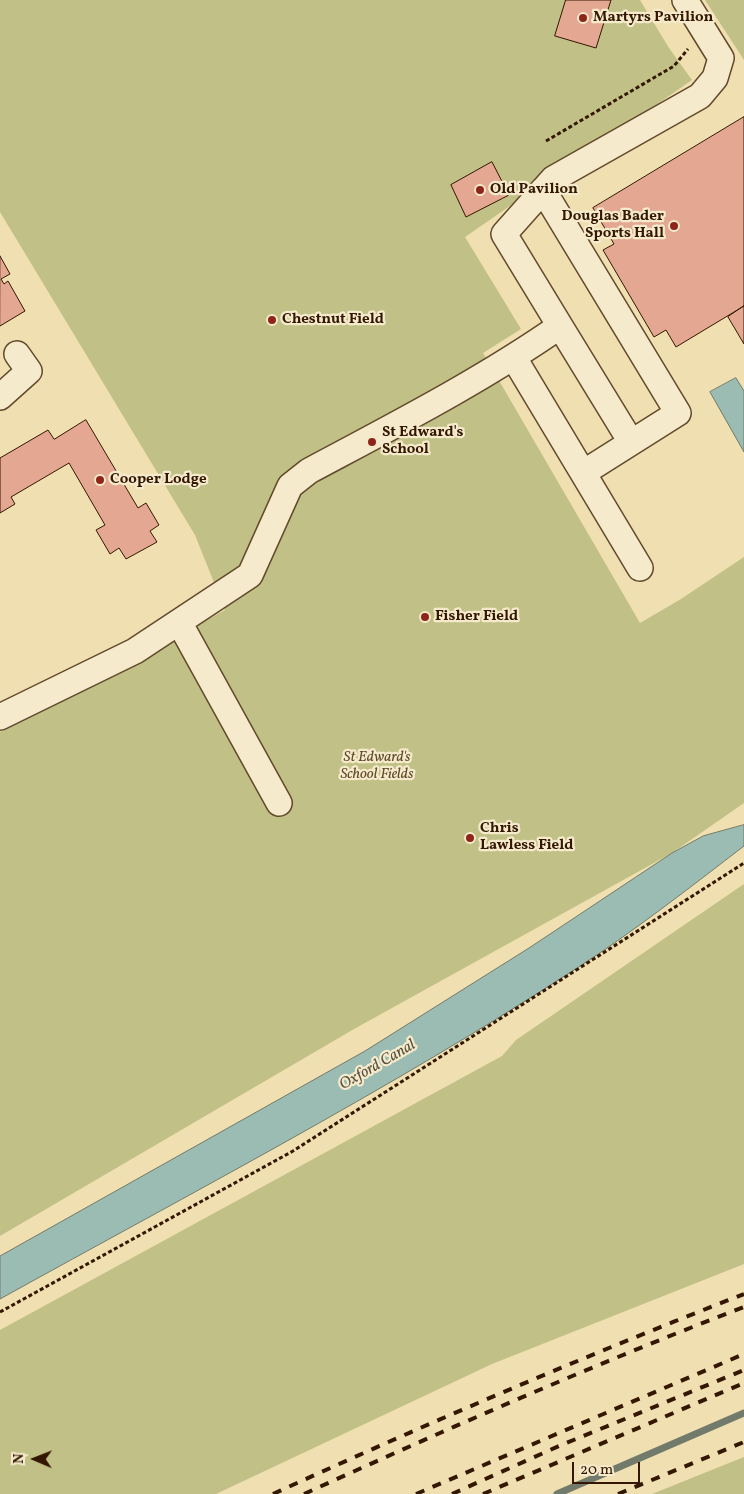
<!DOCTYPE html>
<html>
<head>
<meta charset="utf-8">
<style>
  body { margin:0 }
  #map { position:relative; width:744px; height:1494px; overflow:hidden; background:#f0dfb0; font-family:Vollkorn,serif }
  canvas { display:block }
  .north { position:absolute; left:10px; top:1434px; width:50px; height:50px; -webkit-text-stroke:4px #f5eacc; paint-order:stroke; rotate:271deg; font-size:14px; font-weight:700; line-height:20px; text-align:center; color:#331700 }
  .north::after { content:''; display:block; margin:auto; width:18px; height:22px; background:#331700; clip-path:polygon(50% 0,100% 100%,50% 72%,0 100%) }
  .scale { position:absolute; left:572px; top:1462px; width:68px; height:22px; box-sizing:border-box; border:2px solid #331700; border-top:0; padding-left:6px; font-size:15px; line-height:18px; white-space:nowrap; color:#331700; -webkit-text-stroke:4px #f5eacc; paint-order:stroke }
</style>
</head>
<body>
<div id="map">
<canvas width="744" height="1494"></canvas>
<div class="north">N</div>
<div class="scale">20 m</div>
</div>
<script>
const ctx = document.querySelector('canvas').getContext('2d');
ctx.lineJoin = 'round';
function fillPath(path, color) {
  ctx.fillStyle = color;
  ctx.fill(path, 'evenodd');
}
function stroke(path, color, width, dash) {
  ctx.strokeStyle = color;
  ctx.lineWidth = width;
  ctx.lineCap = dash ? 'butt' : 'round';
  ctx.setLineDash(dash || []);
  ctx.stroke(path);
}
function label(font, color, halo, rows, align = 'center') {
  ctx.font = font + ' Vollkorn,serif';
  ctx.lineWidth = 4.5;
  ctx.setLineDash([]);
  ctx.textBaseline = 'middle';
  ctx.strokeStyle = halo;
  ctx.fillStyle = color;
  for (const [text, x, y, turn = 0] of rows) {
    ctx.save();
    ctx.translate(x, y);
    ctx.rotate((+turn || 0) * Math.PI / 180);
    ctx.textAlign = isNaN(turn) ? turn : align;
    if (halo) ctx.strokeText(text, 0, 0);
    ctx.fillText(text, 0, 0);
    ctx.restore();
  }
}
fillPath(new Path2D(`
  M0,0H640L669,48L692,80L465,237L521,329L483,353L640,623L681,599L744,557V803L672,853L354,1029L0,1236V732L225,610L195,535L0,212Z
  M705,0H744V60Z
  M744,884V1264L492,1364L216,1494H0V1330L502,1056L516,1040Z
  M744,1457V1494H652Z`), '#c1c086');
const water = new Path2D(`
  M736,378L744,391V452L710,392Z
  M744,825V846C688,889 633,932 574,970C389,1090 193,1192 0,1299V1256L365,1051L529,948L672,853L703,836Z`);
fillPath(water, '#9bbcb2');
stroke(water, '#717a6b', 1);
stroke(new Path2D(`
  M557,1494L744,1413`), '#717a6b', 7);
const building = new Path2D(`
  M566,0H611L596,48L555,36Z
  M744,117V306L676,347L666,330L654,337L603,250L614,244L593,208Z
  M492,162L509,195L466,217L451,185Z
  M0,256L10,274L1,279L4,284L8,281L25,311L0,326Z
  M744,306V344L728,317Z
  M86,420L138,508L146,503L159,525L150,531L157,542L126,559L119,548L110,554L96,530L105,525L69,463L11,497L15,504L0,513V458L48,430L54,439Z`);
fillPath(building, '#e4a792');
stroke(building, '#331700', 1);
const minor = new Path2D(`
  M543,190L678,413L583,473
  M560,326L631,442
  M514,358L640,568
  M0,397L29,371L17,354
  M179,622L279,803
  M0,717L135,651L250,575L290,486L309,471C395,425 481,381 560,326L504,234L553,179L700,96L715,78L721,58L685,0`);
stroke(minor, '#62492c', 28);
stroke(new Path2D(`
  M546,141L674,66L688,49
  M0,1312L293,1151L744,863`), '#331700', 3, [4, 2.5]);
stroke(minor, '#f5eacc', 25);
stroke(new Path2D(`
  M273,1494C428,1423 585,1356 744,1294
  M304,1494C449,1428 595,1364 744,1307
  M416,1494L744,1354
  M452,1494L559,1446L744,1370
  M483,1494L744,1383
  M618,1494L744,1442`), '#331700', 4, [9, 9]);
for (const [x, y, r, color] of [
  [583,18,5,"#8f2418"],
  [480,190,5,"#8f2418"],
  [674,226,5,"#8f2418"],
  [272,320,5,"#8f2418"],
  [372,442,5,"#8f2418"],
  [100,480,5,"#8f2418"],
  [425,617,5,"#8f2418"],
  [470,838,5,"#8f2418"]
]) {
  const dot = new Path2D();
  dot.arc(x, y, r, 0, 2 * Math.PI);
  ctx.fillStyle = color;
  ctx.fill(dot);
  stroke(dot, '#f5eacc', 2);
}
label('bold 15px', '#331700', '#f5eacc', [
  ["Martyrs Pavilion",593,18],
  ["Old Pavilion",490,190],
  ["Douglas Bader",664,217,"right"],
  ["Sports Hall",664,234,"right"],
  ["Chestnut Field",282,320],
  ["St Edward's",382,433],
  ["School",382,450],
  ["Cooper Lodge",110,480],
  ["Fisher Field",435,617],
  ["Chris",480,829],
  ["Lawless Field",480,846]
], 'left');
label('italic 15px', '#5e4a28', '#f5eacc', [
  ["St Edward's",377,758],
  ["School Fields",377,775]
]);
label('italic 16px', '#57513e', '#f5eacc', [
  ["Oxford Canal",378,1066,-30]
]);
</script>
</body>
</html>
